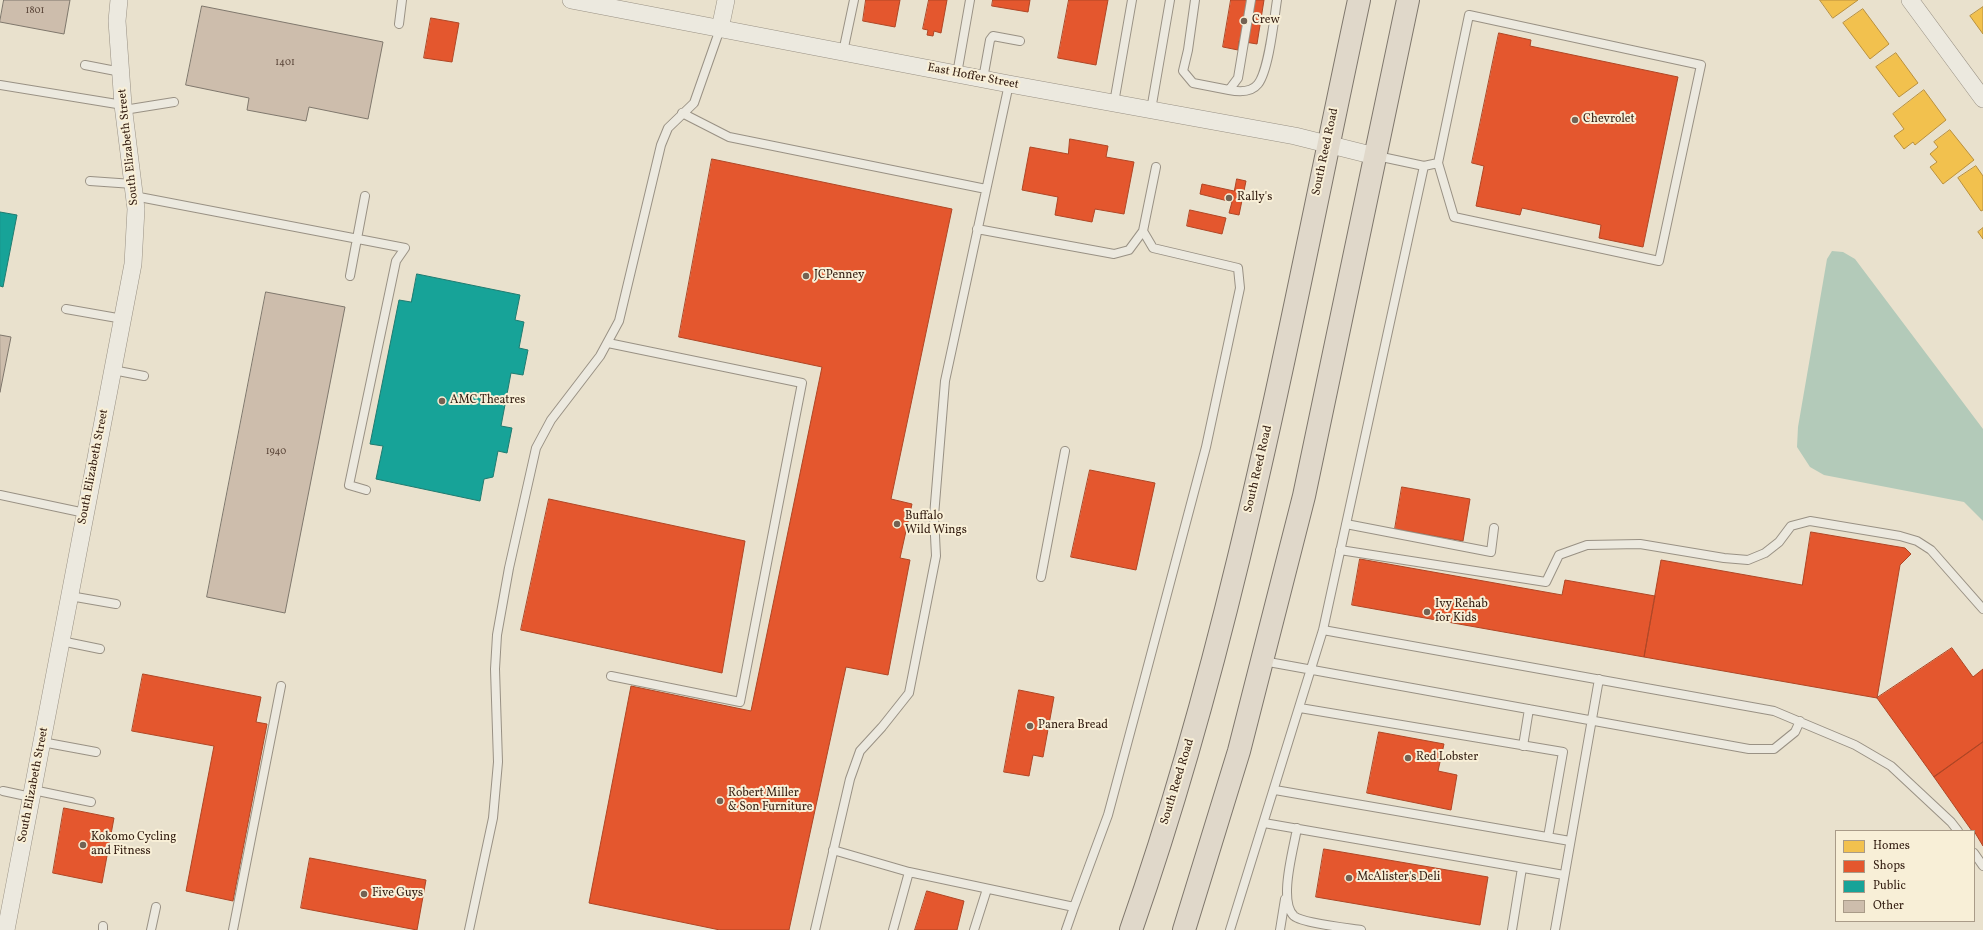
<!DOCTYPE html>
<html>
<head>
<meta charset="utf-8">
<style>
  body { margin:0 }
  #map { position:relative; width:1983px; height:930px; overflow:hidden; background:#e9e1cd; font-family:Vollkorn,serif }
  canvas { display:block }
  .legend { position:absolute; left:1835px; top:830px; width:140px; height:92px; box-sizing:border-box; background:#f8efd7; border:1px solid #a99b88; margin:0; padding:5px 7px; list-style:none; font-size:12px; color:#331d11 }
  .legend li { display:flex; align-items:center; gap:8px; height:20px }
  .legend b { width:20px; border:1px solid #a99b88 }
</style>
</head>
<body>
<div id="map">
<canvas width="1983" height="930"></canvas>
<ul class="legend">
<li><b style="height:11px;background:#f2c14e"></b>Homes</li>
<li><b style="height:11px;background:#e4572e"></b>Shops</li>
<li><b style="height:11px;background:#17a398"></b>Public</li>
<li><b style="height:11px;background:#cdbdac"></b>Other</li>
</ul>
</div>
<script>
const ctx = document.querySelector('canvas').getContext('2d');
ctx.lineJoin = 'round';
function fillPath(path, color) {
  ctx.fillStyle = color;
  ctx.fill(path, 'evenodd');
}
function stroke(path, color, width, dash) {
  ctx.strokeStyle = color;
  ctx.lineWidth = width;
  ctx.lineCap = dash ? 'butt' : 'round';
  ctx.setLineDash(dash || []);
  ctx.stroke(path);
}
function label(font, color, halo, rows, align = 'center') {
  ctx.font = font + ' Vollkorn,serif';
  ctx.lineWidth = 4;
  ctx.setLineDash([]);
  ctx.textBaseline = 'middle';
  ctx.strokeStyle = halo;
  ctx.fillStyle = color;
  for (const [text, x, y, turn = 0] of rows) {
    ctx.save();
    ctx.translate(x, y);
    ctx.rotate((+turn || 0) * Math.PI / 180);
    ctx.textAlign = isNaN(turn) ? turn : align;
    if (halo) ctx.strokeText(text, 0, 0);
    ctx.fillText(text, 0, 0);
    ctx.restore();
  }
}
fillPath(new Path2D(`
  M1832,251L1843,252L1855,259L1983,429V521L1964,502L1824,475L1810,467L1797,447L1798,427L1827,259Z`), '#b3cab9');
const homes = new Path2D(`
  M1820,0H1858L1833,18Z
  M1983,7V34L1970,16Z
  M1863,9L1889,44L1870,59L1843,23Z
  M1896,53L1918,83L1899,97L1876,67Z
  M1924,90L1946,120L1915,145L1913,142L1904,149L1894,136L1904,129L1893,114Z
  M1950,130L1974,160L1943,184L1930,167L1937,162L1930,154L1938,147L1934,142Z
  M1976,166L1983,176V210L1981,211L1958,178Z
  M1983,228V239L1978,232Z`);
fillPath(homes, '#f2c14e');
stroke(homes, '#b9903c', 1);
const shops = new Path2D(`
  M866,0H900L895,27L863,21Z
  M929,0H947L941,33L934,31L933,36L927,35L928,30L923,29Z
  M993,0H1030L1028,12L992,6Z
  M1069,0H1108L1096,65L1058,58Z
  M1231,0H1264L1257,44L1239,41L1238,50L1223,47Z
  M431,18L459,23L452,62L424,58Z
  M1499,33L1531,40L1530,46L1678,77L1643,247L1599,238L1601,225L1522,208L1520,215L1476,206L1484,166L1472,163Z
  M1070,139L1108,146L1106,157L1134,162L1124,214L1095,209L1092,222L1055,215L1058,197L1022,190L1030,147L1068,154Z
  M712,159L952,209L891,499L912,504L900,558L910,560L888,675L846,667L789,930H720L589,903L631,686L751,711L822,367L679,337Z
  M1237,179L1246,181L1239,215L1229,213L1232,202L1200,194L1202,184L1234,191Z
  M1190,210L1226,218L1222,234L1187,226Z
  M1090,470L1155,483L1136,570L1071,557Z
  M1402,487L1470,499L1463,541L1395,529Z
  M549,499L745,541L722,673L521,630Z
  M1811,532L1905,548L1911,554L1900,565L1877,698L1644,657L1661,560L1802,585Z
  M1360,559L1562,595L1565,580L1655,596L1644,657L1352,605Z
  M1952,648L1973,677L1983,669V742L1934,777L1877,698Z
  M143,674L261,697L256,722L267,724L233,901L186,891L214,746L132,731Z
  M1019,690L1054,697L1043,757L1033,755L1029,776L1004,772Z
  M1379,732L1444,744L1438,771L1457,775L1451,810L1367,793Z
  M1983,742V846L1974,831H1972L1934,777Z
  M64,808L114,818L102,883L53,873Z
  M1324,849L1488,877L1480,925L1316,897Z
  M310,858L426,880L417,930L301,908Z
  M927,891L964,901L957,930H915Z`);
fillPath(shops, '#e4572e');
stroke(shops, '#af4625', 1);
const public = new Path2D(`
  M0,212L17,215L3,287L0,286Z
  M417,274L520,295L515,320L524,322L519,348L528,350L523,375L511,373L501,426L512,428L507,453L498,451L493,477L484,479L480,501L376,479L383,446L370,444L399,300L411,302Z`);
fillPath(public, '#17a398');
stroke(public, '#1f7b70', 1);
const building = new Path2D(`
  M4,0H70L64,34L0,22Z
  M202,6L383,42L368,119L309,107L306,121L247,110L249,98L186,85Z
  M266,292L345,307L285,613L207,597Z
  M0,335L11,337L0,392Z`);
fillPath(building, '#cdbdac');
stroke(building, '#7f776c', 1);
const lane = new Path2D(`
  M1195,0L1188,50L1183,71L1193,83L1229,90L1238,78L1251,0
  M399,24L402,0
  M843,52L854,0
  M85,65L121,72
  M957,74L970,0
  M983,79L990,40L993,36L1020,41
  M0,85L123,105
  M1229,90C1239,92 1251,93 1258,84C1269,70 1274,19 1277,0
  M1114,103L1132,0
  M124,110L174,102
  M1151,110L1170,0
  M682,113L729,137L986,189
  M1424,166L1438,163L1469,15L1701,65L1659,261L1454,217L1438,163
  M90,181L133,184
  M134,196L405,248L396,261L349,485L366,490
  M977,229L1114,254L1129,250L1143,231
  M350,276L365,196
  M66,309L123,319
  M608,343L802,383L740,702L611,676
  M113,370L144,376
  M0,495L85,513
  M1346,524L1491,552L1494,528
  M1340,550L1546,582L1559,555L1587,545L1640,544L1724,558L1748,560L1765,553L1779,542L1791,526L1810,521L1900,536L1917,541L1931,550L1983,609
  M1041,577L1065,451
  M70,596L116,604
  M1323,630L1774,711L1855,745L1891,766L1951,822L1958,831
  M61,641L100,649
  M1263,661L1749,749H1774L1795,732L1800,721
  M1300,708L1563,752L1548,837
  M42,742L96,752
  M1523,746L1529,709
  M33,790L91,802
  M1275,790L1570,841
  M3,791L31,797
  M1264,823L1564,875
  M1297,828C1294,848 1278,901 1294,916C1302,923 1348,928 1361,930
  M833,850L909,872L1074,907L1066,930
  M1974,853L1983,866
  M1074,907L1108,815L1141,692L1206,447L1240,288L1238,268L1153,248L1143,231L1156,167
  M103,930V926
  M151,930L156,907
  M233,930L281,686
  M469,930L493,818L498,762L495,669L497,635L509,568L536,448L551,420L600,356L619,321L661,145L668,128L694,103L720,29
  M815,930L850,779L860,751L882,727L909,693L936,556L934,516L945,381L1009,84
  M893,930L909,872
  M974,930L987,889
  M1230,930L1323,630L1424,166L1377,156
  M1280,930L1285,899
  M1512,930L1522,868
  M1555,930L1599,679`);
const street = new Path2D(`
  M571,0L1009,84L1295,136L1375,156
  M1910,0L1983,99
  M720,29L726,0
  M6,930L133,264L136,209L123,105L117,21L119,0`);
const primary = new Path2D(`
  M1131,930C1237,628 1292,312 1359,0
  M1184,930L1239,751L1304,496L1408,0`);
stroke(lane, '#999184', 10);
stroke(street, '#999184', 18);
stroke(primary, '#7f776c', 24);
stroke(lane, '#ece9df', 8);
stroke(street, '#ece9df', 17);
stroke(primary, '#e0d8ca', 22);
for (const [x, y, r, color] of [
  [1244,21,4,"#736253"],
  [1575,120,4,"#736253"],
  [1229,198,4,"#736253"],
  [806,276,4,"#736253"],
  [442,401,4,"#736253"],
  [897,524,4,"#736253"],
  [1427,612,4,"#736253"],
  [1030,726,4,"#736253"],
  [1408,758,4,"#736253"],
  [720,801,4,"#736253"],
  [83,845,4,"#736253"],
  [1349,878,4,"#736253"],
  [364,894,4,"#736253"]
]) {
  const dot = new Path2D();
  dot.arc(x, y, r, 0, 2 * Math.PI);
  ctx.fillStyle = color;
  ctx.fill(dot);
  stroke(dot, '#f8efd7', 1.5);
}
label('10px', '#5a4538', null, [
  ["1801",35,11],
  ["1401",285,63],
  ["1940",276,452]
]);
label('12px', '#331d11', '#f8efd7', [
  ["Crew",1252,21],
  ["Chevrolet",1583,120],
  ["Rally's",1237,198],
  ["JCPenney",814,276],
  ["AMC Theatres",450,401],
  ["Buffalo",905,517],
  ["Wild Wings",905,531],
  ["Ivy Rehab",1435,605],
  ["for Kids",1435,619],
  ["Panera Bread",1038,726],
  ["Red Lobster",1416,758],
  ["Robert Miller",728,794],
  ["& Son Furniture",728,808],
  ["Kokomo Cycling",91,838],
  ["and Fitness",91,852],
  ["McAlister's Deli",1357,878],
  ["Five Guys",372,894]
], 'left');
label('12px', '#331d11', '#f8efd7', [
  ["East Hoffer Street",973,77,11],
  ["South Elizabeth Street",129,147,-96],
  ["South Reed Road",1326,152,-78],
  ["South Elizabeth Street",94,467,-79],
  ["South Reed Road",1259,469,-77],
  ["South Reed Road",1178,782,-73],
  ["South Elizabeth Street",34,785,-79]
]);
</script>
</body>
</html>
